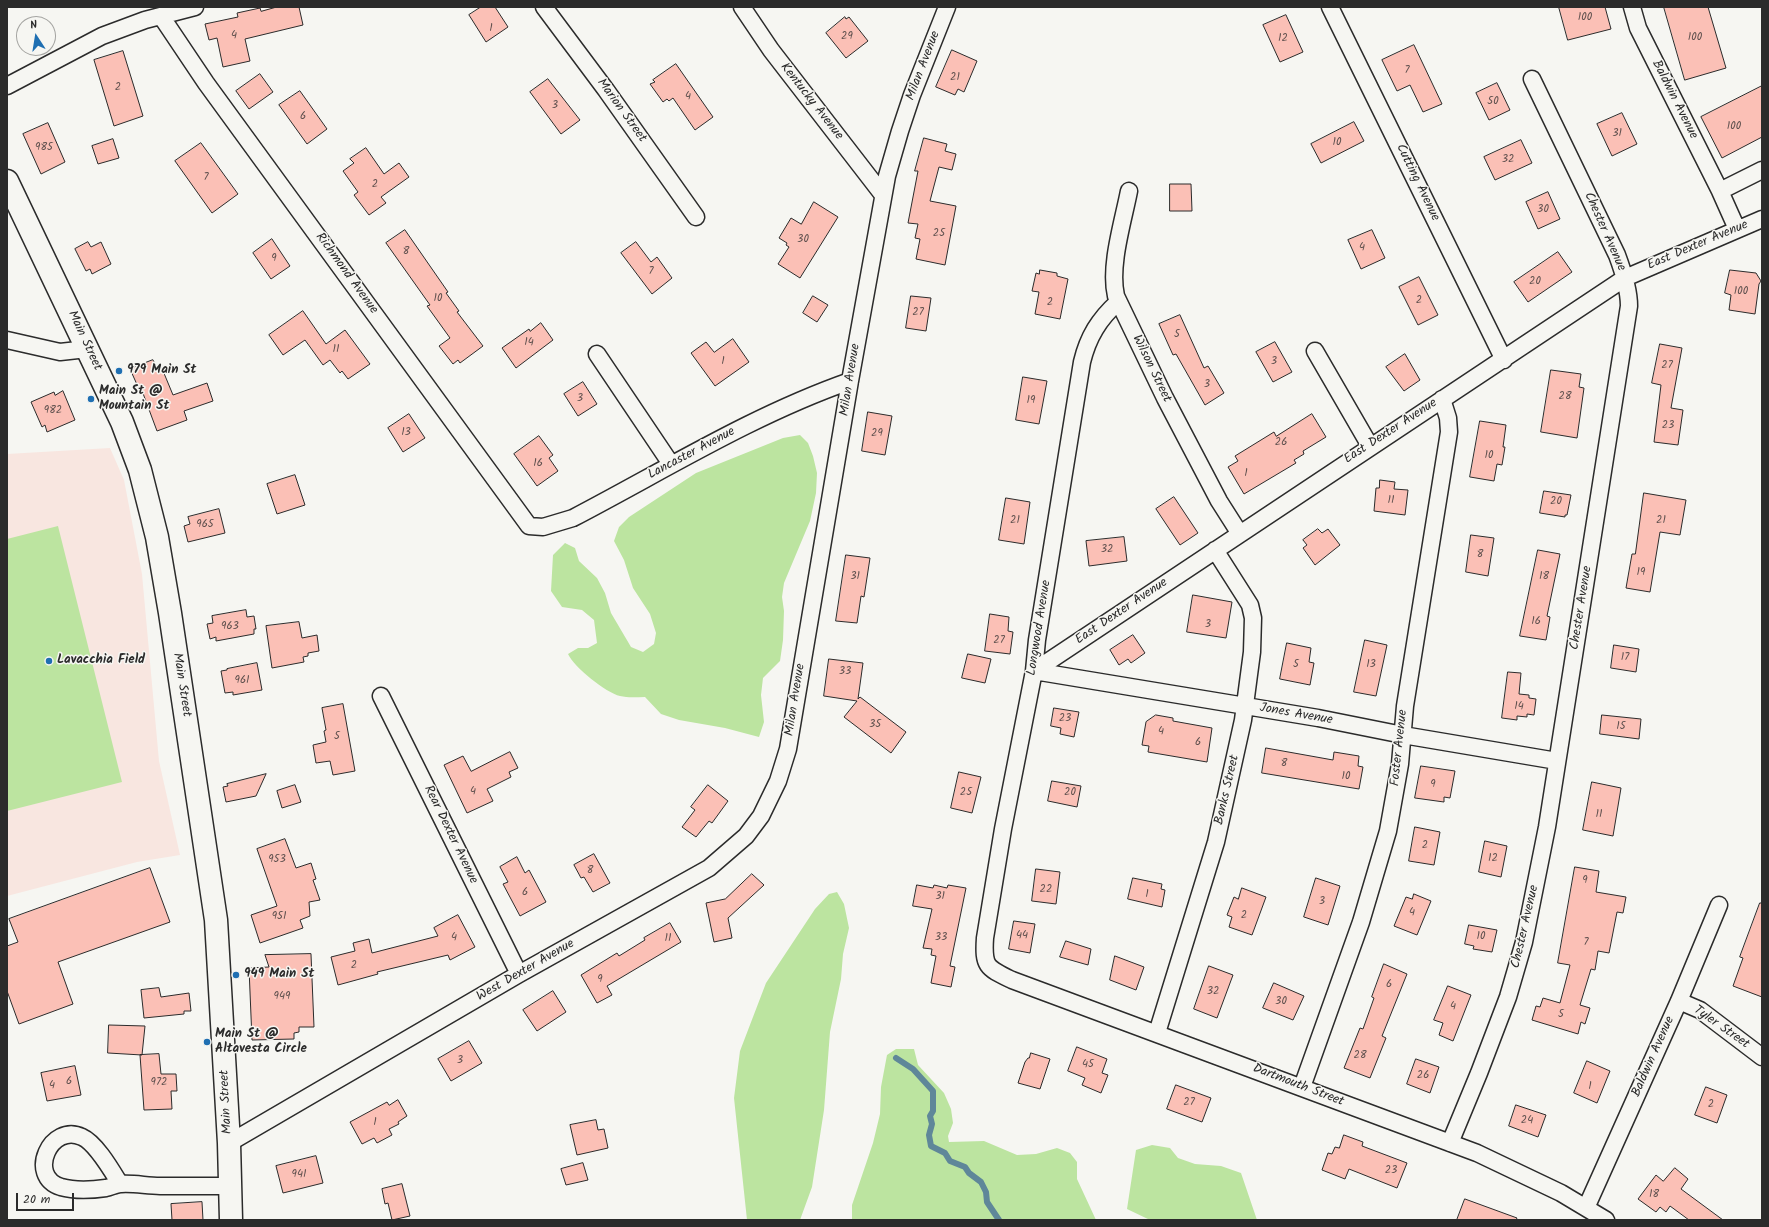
<!DOCTYPE html>
<html>
<head>
<meta charset="utf-8">
<style>
  body { margin:0 }
  #map { position:relative; width:1769px; height:1227px; overflow:hidden; background:#f6f6f2; font-family:Kalam,sans-serif }
  canvas { display:block }
  .frame { position:absolute; inset:0; border:8px solid #2b2b2b; pointer-events:none }
  .north { position:absolute; left:16px; top:16px; width:40px; height:40px; box-sizing:border-box; background:#f6f6f2; border:1px solid #a5a5a2; border-radius:50%; rotate:348deg; font-size:11px; font-weight:700; line-height:16px; text-align:center; color:#2b2b2b }
  .north::after { content:''; display:block; margin:auto; width:14px; height:18px; background:#1f6fb2; clip-path:polygon(50% 0,100% 100%,50% 72%,0 100%) }
  .scale { position:absolute; left:16px; top:1193px; width:58px; height:18px; box-sizing:border-box; border:2px solid #2b2b2b; border-top:0; padding-left:5px; font-size:12px; line-height:14px; white-space:nowrap; color:#2b2b2b; -webkit-text-stroke:3px #f6f6f2; paint-order:stroke }
</style>
</head>
<body>
<div id="map">
<canvas width="1769" height="1227"></canvas>
<div class="frame"></div>
<div class="north">N</div>
<div class="scale">20 m</div>
</div>
<script>
const ctx = document.querySelector('canvas').getContext('2d');
ctx.lineJoin = 'round';
function fillPath(path, color) {
  ctx.fillStyle = color;
  ctx.fill(path, 'evenodd');
}
function stroke(path, color, width, dash) {
  ctx.strokeStyle = color;
  ctx.lineWidth = width;
  ctx.lineCap = dash ? 'butt' : 'round';
  ctx.setLineDash(dash || []);
  ctx.stroke(path);
}
function label(font, color, halo, rows, align = 'center') {
  ctx.font = font + ' Kalam,sans-serif';
  ctx.lineWidth = 3;
  ctx.setLineDash([]);
  ctx.textBaseline = 'middle';
  ctx.strokeStyle = halo;
  ctx.fillStyle = color;
  for (const [text, x, y, turn = 0] of rows) {
    ctx.save();
    ctx.translate(x, y);
    ctx.rotate((+turn || 0) * Math.PI / 180);
    ctx.textAlign = isNaN(turn) ? turn : align;
    if (halo) ctx.strokeText(text, 0, 0);
    ctx.fillText(text, 0, 0);
    ctx.restore();
  }
}
fillPath(new Path2D(`
  M110,448L124,480L142,574L159,761L180,855L137,862L7,896V454Z`), '#f8e6e0');
fillPath(new Path2D(`
  M800,435L808,443L813,456L817,473L816,493L810,521L784,583L782,597L784,611L783,640L780,661L763,678L761,695L764,722L759,737L725,728L679,720L661,714L645,697C637,697 628,698 620,696C606,693 574,667 568,654L578,648H588L597,643L594,620L582,610L562,607L551,591L553,555L565,543L575,548L579,561L597,578L605,593L611,613L631,647L643,652L654,644L656,633L650,614L633,588L624,560L614,541L619,527L629,517L696,473L783,438Z
  M58,526L122,782L7,811V539Z
  M837,892L844,904L849,928L843,954L841,979L830,1032L824,1110L812,1187L800,1220H747L734,1098L740,1051L766,983L815,909L829,894Z
  M896,1049H914L918,1065L944,1093L951,1109L953,1123L948,1136L949,1142L984,1141L1017,1155L1036,1154L1057,1148L1070,1153L1077,1162V1179L1096,1220H852V1205L873,1143L880,1114L881,1087L887,1055Z
  M1152,1145L1170,1148L1178,1158L1195,1164L1221,1166L1241,1173L1257,1220H1150L1127,1209L1136,1150Z`), '#bce4a0');
stroke(new Path2D(`
  M896,1058L913,1069L933,1091V1111L930,1116L932,1124L929,1135L931,1146L945,1153L950,1161L965,1167L969,1173L981,1182L986,1192L987,1202L999,1220`), '#5f8799', 6);
const building = new Path2D(`
  M277,7H299L303,25L245,39L250,61L223,67L217,38L209,40L205,24L238,17L237,13L260,8L261,11Z
  M481,7H495L508,27L486,42L469,15Z
  M1559,7H1605L1611,29L1568,40Z
  M1664,7H1708L1726,68L1685,80Z
  M1286,15L1303,52L1280,62L1263,25Z
  M845,17L846,19L849,17L868,41L846,58L826,33Z
  M1414,45L1442,104L1423,112L1410,85L1397,91L1382,60Z
  M952,50L977,61L964,92L958,89L955,95L936,87Z
  M123,51L143,116L114,126L94,60Z
  M676,64L713,117L695,130L673,98L669,101L667,99L663,102L650,84L655,82L653,80Z
  M260,74L273,92L249,109L236,91Z
  M548,79L580,120L561,134L530,92Z
  M1497,83L1510,110L1489,120L1476,93Z
  M1762,86V137L1722,158L1701,117Z
  M300,91L327,129L307,144L279,105Z
  M1622,113L1637,144L1612,156L1597,124Z
  M1354,122L1364,141L1321,163L1311,144Z
  M48,123L65,162L41,174L23,134Z
  M924,138L947,144L945,151L956,154L952,170L939,167L930,201L956,206L945,265L916,259L920,239L915,238L918,224L908,223L918,171H915Z
  M113,139L119,158L98,164L92,146Z
  M1521,140L1532,163L1495,180L1484,157Z
  M201,143L238,194L212,213L175,161Z
  M366,148L384,174L399,163L409,177L381,197L386,203L369,215L354,195L358,192L343,171L354,163L350,159Z
  M1170,184H1191L1192,211H1170Z
  M1548,192L1560,219L1538,229L1526,202Z
  M814,202L838,217L800,278L778,264L789,247L786,245L787,243L779,238L791,218L801,224Z
  M405,230L448,292L446,293L459,311L457,312L483,346L460,363L458,360L453,364L439,346L450,338L427,306L430,305L386,243Z
  M1372,230L1385,258L1361,269L1348,240Z
  M272,239L290,266L271,279L253,253Z
  M88,242L91,247L101,242L111,264L92,274L90,269L86,271L75,249Z
  M636,242L651,262L657,257L672,278L652,294L621,253Z
  M1558,252L1572,272L1528,302L1514,282Z
  M1040,270L1057,273V276L1068,279L1060,319L1035,314L1039,292L1032,291L1036,273L1039,274Z
  M1730,270L1756,273L1761,281L1759,284L1755,314L1729,310L1731,295L1725,293Z
  M1419,277L1438,315L1418,325L1399,287Z
  M813,296L828,305L817,322L803,313Z
  M911,296L931,298L926,331L906,328Z
  M303,311L326,344L345,330L370,364L348,379L342,371L340,373L330,360L323,365L305,340L283,355L269,335Z
  M1180,315L1204,368L1208,366L1224,393L1205,405L1176,354L1173,355L1159,324Z
  M541,323L553,340L516,368L502,348L529,329L530,331Z
  M733,339L749,362L715,386L691,353L706,342L714,352Z
  M1275,342L1292,372L1273,382L1256,352Z
  M1660,344L1682,348L1671,408L1683,410L1678,445L1654,442L1661,385L1652,383Z
  M1405,354L1420,380L1404,391L1386,367Z
  M153,360L157,368L161,366L173,395L207,383L213,401L184,411L187,420L157,431L141,388L139,389L130,369Z
  M1551,370L1581,374L1579,387L1584,388L1577,438L1541,432Z
  M1023,377L1047,381L1039,424L1016,420Z
  M583,382L597,404L578,416L564,394Z
  M63,391L75,420L47,432L45,425L42,427L31,402L54,392L55,395Z
  M868,412L892,416L885,455L862,451Z
  M409,414L425,438L403,452L388,428Z
  M1312,414L1326,437L1303,451L1304,454L1294,460L1296,463L1244,494L1228,467L1238,461L1235,456L1274,432L1276,436Z
  M1480,421L1506,425L1503,447H1505L1502,465L1497,464L1494,481L1470,477Z
  M539,436L553,455L549,458L558,471L537,486L514,454Z
  M295,475L305,505L277,514L267,484Z
  M1380,480L1395,482L1394,489L1408,490L1405,515L1374,511L1376,488H1379Z
  M1544,491L1571,495L1567,515H1565V517L1540,513Z
  M1644,493L1686,500L1680,535L1660,532L1650,592L1626,588L1632,554H1635Z
  M1174,497L1198,533L1180,545L1156,509Z
  M1006,498L1030,502L1024,544L999,540Z
  M219,509L225,533L188,542L184,526L190,524L188,517Z
  M1318,529L1322,533L1328,529L1340,545L1315,565L1303,548L1307,545L1303,540Z
  M1471,535L1494,538L1488,576L1466,572Z
  M1124,537L1127,561L1089,566L1086,541Z
  M1538,550L1560,554L1547,616L1550,617L1546,640L1520,636Z
  M846,555L870,558L864,597L861,596L857,623L836,621Z
  M1193,595L1232,602L1226,638L1187,632Z
  M246,610L247,617L254,616L256,629H254V634L216,641V637L210,639L207,624L213,623L212,616Z
  M990,614L1009,617L1008,631L1013,632L1010,654L985,651Z
  M299,622L302,638L317,635L319,651L308,653V656L303,657L304,662L272,668L266,626Z
  M1133,635L1145,653L1131,663L1128,659L1119,665L1110,650Z
  M1365,640L1387,645L1376,696L1354,692Z
  M1287,643L1311,648L1309,662L1314,663L1310,685L1280,679Z
  M1614,645L1639,649L1636,672L1611,668Z
  M968,654L991,659L985,683L962,678Z
  M829,659L863,663L858,699L860,697L906,732L891,753L844,717L857,701L824,696Z
  M257,663L262,690L233,695V692L225,693L221,671L227,670V669Z
  M1508,672L1521,673L1519,694L1529,695V698L1536,699L1534,715L1527,714V717L1517,716V720L1502,718Z
  M343,704L355,771L333,775L330,761L316,763L313,745L326,742L324,731L326,730L322,708Z
  M1054,708L1079,712L1074,737L1060,734L1061,728L1051,726Z
  M1156,715L1173,718V721L1212,728L1207,762L1148,752L1149,746L1142,745L1146,722Z
  M1602,715L1641,719L1639,739L1600,734Z
  M1266,748L1333,760L1334,752L1359,756L1358,766L1363,767L1359,789L1262,773Z
  M510,752L518,768L509,772L511,777L487,789L493,801L467,813L444,765L463,756L471,771Z
  M1421,766L1455,771L1450,798L1444,797V802L1415,798Z
  M959,772L981,777L972,813L951,808Z
  M266,774L256,796L226,802L223,787L228,786L227,784Z
  M1052,781L1081,786L1077,807L1048,801Z
  M1592,782L1621,788L1613,836L1583,830Z
  M295,785L301,802L282,808L277,791Z
  M708,785L728,801L712,823L709,821L696,837L682,827L695,810L691,807Z
  M1415,827L1440,832L1434,865L1409,861Z
  M285,839L296,868L311,863L316,879L313,880L320,900L309,902L310,916L300,920L303,928L260,943L251,915L277,906L257,849Z
  M1485,841L1507,846L1501,877L1479,872Z
  M594,854L610,883L593,892L584,877L581,878L574,865Z
  M517,857L525,873L529,870L546,902L520,916L503,884L508,882L500,867Z
  M1575,867L1599,871L1596,892L1626,897L1623,913L1617,912L1609,953L1598,951L1595,970L1591,969L1580,1005L1590,1008L1585,1024L1581,1022L1578,1034L1532,1020L1536,1006L1540,1007L1543,998L1560,1003L1570,965L1558,963Z
  M150,868L170,922L58,962L73,1004L19,1024L7,991V946L18,942L9,919Z
  M1036,869L1060,872L1056,904L1032,901Z
  M752,874L764,885L728,918L732,938L714,942L706,903L725,899Z
  M1133,878L1162,884L1161,889L1165,890L1162,907L1128,899Z
  M1316,878L1340,886L1328,925L1304,917Z
  M917,885L933,888L934,885L947,888L948,885L966,888L950,966L955,967L951,987L931,983L936,956L931,955L932,949L923,948L932,909L913,906Z
  M1242,888L1266,897L1252,935L1229,927L1232,917L1227,915L1234,897L1238,899Z
  M1414,894L1431,901L1417,935L1394,926L1406,897L1412,899Z
  M1760,903H1762V997L1733,986L1743,958L1740,957Z
  M458,915L475,947L450,960L448,955L377,972L378,974L338,985L331,957L355,951L353,943L369,939L372,953L438,936L434,928Z
  M1014,921L1035,924L1030,953L1009,949Z
  M670,923L681,942L607,986L612,995L597,1003L581,975L617,953L619,956L645,940L644,938Z
  M1469,925L1497,930L1492,952L1473,949L1474,946L1465,944Z
  M1066,941L1091,949L1088,965L1060,957Z
  M311,954L314,1027H299V1032L294,1033V1039L252,1040L249,968L269,967L265,955Z
  M1115,956L1144,967L1136,990L1110,980Z
  M1384,964L1407,974L1382,1036L1386,1038L1370,1078L1344,1068L1360,1028L1363,1029L1374,998L1372,997Z
  M1209,966L1233,975L1217,1018L1194,1009Z
  M1274,983L1304,996L1293,1020L1263,1008Z
  M1448,986L1471,995L1453,1041L1439,1035L1443,1023L1434,1020Z
  M159,988L161,997L189,993L191,1011H184V1014L144,1018L141,990Z
  M553,991L566,1012L537,1031L523,1010Z
  M109,1025L145,1026L142,1055L108,1053Z
  M469,1041L482,1063L451,1081L438,1059Z
  M1077,1047L1107,1059L1102,1073L1108,1075L1101,1093L1082,1085L1085,1078L1068,1071Z
  M1031,1053L1050,1059L1040,1089L1018,1083L1025,1062L1028,1058H1029Z
  M159,1054L161,1074H176L177,1091H171L172,1109L144,1110L140,1055Z
  M1416,1059L1439,1067L1430,1093L1407,1084Z
  M1587,1061L1610,1071L1597,1103L1574,1093Z
  M75,1066L81,1095L47,1101L41,1073Z
  M1176,1085L1211,1098L1202,1122L1167,1109Z
  M1706,1087L1727,1095L1717,1123L1695,1115Z
  M398,1100L407,1116L398,1122L399,1124L389,1129L392,1135L377,1143L374,1138L362,1144L350,1122L387,1102L389,1105Z
  M1516,1105L1546,1115L1538,1137L1509,1126Z
  M596,1120L598,1130L604,1129L608,1148L577,1155L570,1125Z
  M1344,1135L1363,1142L1362,1146L1407,1163L1397,1188L1349,1169L1345,1179L1322,1170L1328,1153L1332,1154L1335,1147L1339,1148Z
  M316,1156L323,1183L283,1193L276,1166Z
  M583,1163L588,1180L566,1185L561,1169Z
  M1675,1168L1688,1179L1681,1189L1723,1220H1689L1670,1206L1666,1212L1660,1207L1656,1212L1638,1199L1656,1175L1663,1181Z
  M402,1184L410,1216L392,1220L388,1203L385,1204L382,1189Z
  M1465,1199L1517,1218L1516,1220H1457Z
  M202,1202L203,1220H172L171,1204Z`);
fillPath(building, '#fbc0b6');
stroke(building, '#2b2b2b', 1);
const street = new Path2D(`
  M544,7L606,90L696,217
  M742,7L771,50L883,195
  M1330,7L1504,360
  M1632,7L1638,28L1720,191L1737,229
  M161,16L206,83L529,526L543,527L573,518C665,470 753,415 850,381
  M7,86L102,36L145,20L195,7
  M1129,191C1123,222 1109,266 1116,296L1165,398L1219,501L1240,534
  M1720,191L1762,170
  M1118,302C1099,319 1088,337 1082,362L1037,640L1034,671L1003,829L985,938C983,967 987,968 1012,980L1477,1153L1561,1193L1606,1220
  M7,340L60,352L87,349
  M1315,351L1370,446
  M597,354L671,464
  M1034,671L1625,278L1762,219
  M1034,671L1318,718L1403,735L1557,761
  M381,696L519,974
  M1679,1001L1700,1010L1762,1057
  M1157,1033L1216,842L1243,720L1252,652L1253,618L1250,605L1215,550
  M1302,1087L1361,922L1388,831L1400,764L1405,706L1449,432L1448,418L1442,399
  M229,1143L519,974L709,868L746,836L761,816L778,781L788,749L850,381L887,176L900,131L912,95L947,7
  M1450,1143L1479,1073L1508,997L1524,942L1547,827L1629,306C1629,289 1623,271 1617,255L1532,79
  M120,1184C112,1171 96,1143 82,1137C51,1122 26,1176 61,1187C75,1191 92,1190 106,1188C111,1187 116,1184 121,1184C134,1183 147,1186 160,1186C183,1186 207,1186 230,1186
  M1586,1208L1679,1001L1719,905`);
const secondary = new Path2D(`
  M7,181L122,422L140,470L157,537L170,613L216,920L229,1143L231,1220`);
stroke(street, '#2b2b2b', 19);
stroke(secondary, '#2b2b2b', 25);
stroke(street, '#f6f6f2', 16);
stroke(secondary, '#f6f6f2', 22);
for (const [x, y, r, color] of [
  [119,371,4,"#1f6fb2"],
  [91,399,4,"#1f6fb2"],
  [49,661,4,"#1f6fb2"],
  [236,975,4,"#1f6fb2"],
  [207,1042,4,"#1f6fb2"]
]) {
  const dot = new Path2D();
  dot.arc(x, y, r, 0, 2 * Math.PI);
  ctx.fillStyle = color;
  ctx.fill(dot);
  stroke(dot, '#f6f6f2', 1.5);
}
label('11px', '#5f504e', null, [
  ["100",1585,18],
  ["1",491,29],
  ["4",234,36],
  ["29",847,37],
  ["100",1695,38],
  ["12",1283,39],
  ["7",1407,71],
  ["21",955,78],
  ["2",118,88],
  ["4",688,97],
  ["50",1493,102],
  ["3",555,106],
  ["6",303,117],
  ["100",1734,127],
  ["31",1617,134],
  ["10",1337,143],
  ["985",44,148],
  ["32",1508,160],
  ["7",206,178],
  ["2",375,185],
  ["30",1543,210],
  ["25",939,234],
  ["30",803,240],
  ["4",1362,248],
  ["8",406,252],
  ["9",274,259],
  ["7",651,272],
  ["20",1535,282],
  ["100",1741,292],
  ["10",438,299],
  ["2",1419,301],
  ["2",1050,303],
  ["27",918,313],
  ["5",1177,335],
  ["14",529,343],
  ["11",336,350],
  ["1",723,362],
  ["3",1274,362],
  ["27",1667,366],
  ["3",1207,385],
  ["28",1565,397],
  ["3",580,399],
  ["19",1031,401],
  ["982",53,411],
  ["23",1668,426],
  ["13",406,433],
  ["29",877,434],
  ["26",1281,443],
  ["10",1489,456],
  ["16",538,464],
  ["1",1246,474],
  ["11",1391,501],
  ["20",1556,502],
  ["21",1015,521],
  ["21",1661,521],
  ["965",205,525],
  ["32",1107,550],
  ["8",1480,555],
  ["19",1641,573],
  ["31",855,577],
  ["18",1544,577],
  ["16",1536,622],
  ["3",1208,625],
  ["963",230,627],
  ["27",999,641],
  ["17",1625,658],
  ["5",1296,665],
  ["13",1371,665],
  ["33",845,672],
  ["961",242,681],
  ["14",1519,707],
  ["23",1065,719],
  ["35",875,725],
  ["15",1621,727],
  ["4",1161,732],
  ["5",337,737],
  ["6",1198,743],
  ["8",1284,764],
  ["10",1346,777],
  ["9",1433,785],
  ["4",473,792],
  ["25",966,793],
  ["20",1070,793],
  ["11",1599,815],
  ["2",1425,846],
  ["12",1493,859],
  ["953",277,860],
  ["8",590,871],
  ["9",1585,881],
  ["22",1046,890],
  ["6",525,893],
  ["1",1147,895],
  ["31",940,897],
  ["3",1322,902],
  ["4",1412,913],
  ["2",1244,916],
  ["951",279,917],
  ["44",1022,936],
  ["10",1481,937],
  ["4",454,938],
  ["33",941,938],
  ["11",668,939],
  ["7",1586,943],
  ["2",354,966],
  ["9",600,980],
  ["6",1389,985],
  ["32",1213,992],
  ["949",282,997],
  ["30",1281,1002],
  ["4",1453,1007],
  ["5",1561,1015],
  ["28",1360,1056],
  ["3",460,1061],
  ["45",1088,1065],
  ["26",1423,1076],
  ["6",69,1082],
  ["972",159,1083],
  ["4",52,1086],
  ["1",1590,1087],
  ["27",1189,1103],
  ["2",1711,1105],
  ["24",1527,1121],
  ["1",375,1123],
  ["23",1391,1171],
  ["941",299,1175],
  ["18",1654,1195]
]);
label('13px', '#2b2b2b', '#f6f6f2', [
  ["Milan Avenue",924,66,-69],
  ["Baldwin Avenue",1674,100,63],
  ["Kentucky Avenue",811,102,52],
  ["Marion Street",621,111,54],
  ["Cutting Avenue",1417,183,64],
  ["Chester Avenue",1604,232,66],
  ["East Dexter Avenue",1698,246,-23],
  ["Richmond Avenue",346,274,54],
  ["Main Street",84,341,65],
  ["Wilson Street",1151,369,64],
  ["Milan Avenue",851,380,-81],
  ["East Dexter Avenue",1391,432,-33],
  ["Lancaster Avenue",692,454,-28],
  ["Chester Avenue",1582,608,-81],
  ["East Dexter Avenue",1122,612,-34],
  ["Longwood Avenue",1040,628,-81],
  ["Main Street",181,685,81],
  ["Milan Avenue",796,700,-81],
  ["Jones Avenue",1296,715,10],
  ["Foster Avenue",1400,748,-84],
  ["Banks Street",1228,790,-77],
  ["Rear Dexter Avenue",450,835,64],
  ["Chester Avenue",1526,927,-77],
  ["West Dexter Avenue",526,971,-30],
  ["Tyler Street",1721,1028,35],
  ["Baldwin Avenue",1654,1057,-66],
  ["Dartmouth Street",1298,1086,21],
  ["Main Street",227,1102,-93]
]);
label('bold 13px', '#2b2b2b', '#f6f6f2', [
  ["979 Main St",127,371],
  ["Main St @",99,392],
  ["Mountain St",99,407],
  ["Lavacchia Field",57,661],
  ["949 Main St",244,975],
  ["Main St @",215,1035],
  ["Altavesta Circle",215,1050]
], 'left');
</script>
</body>
</html>
